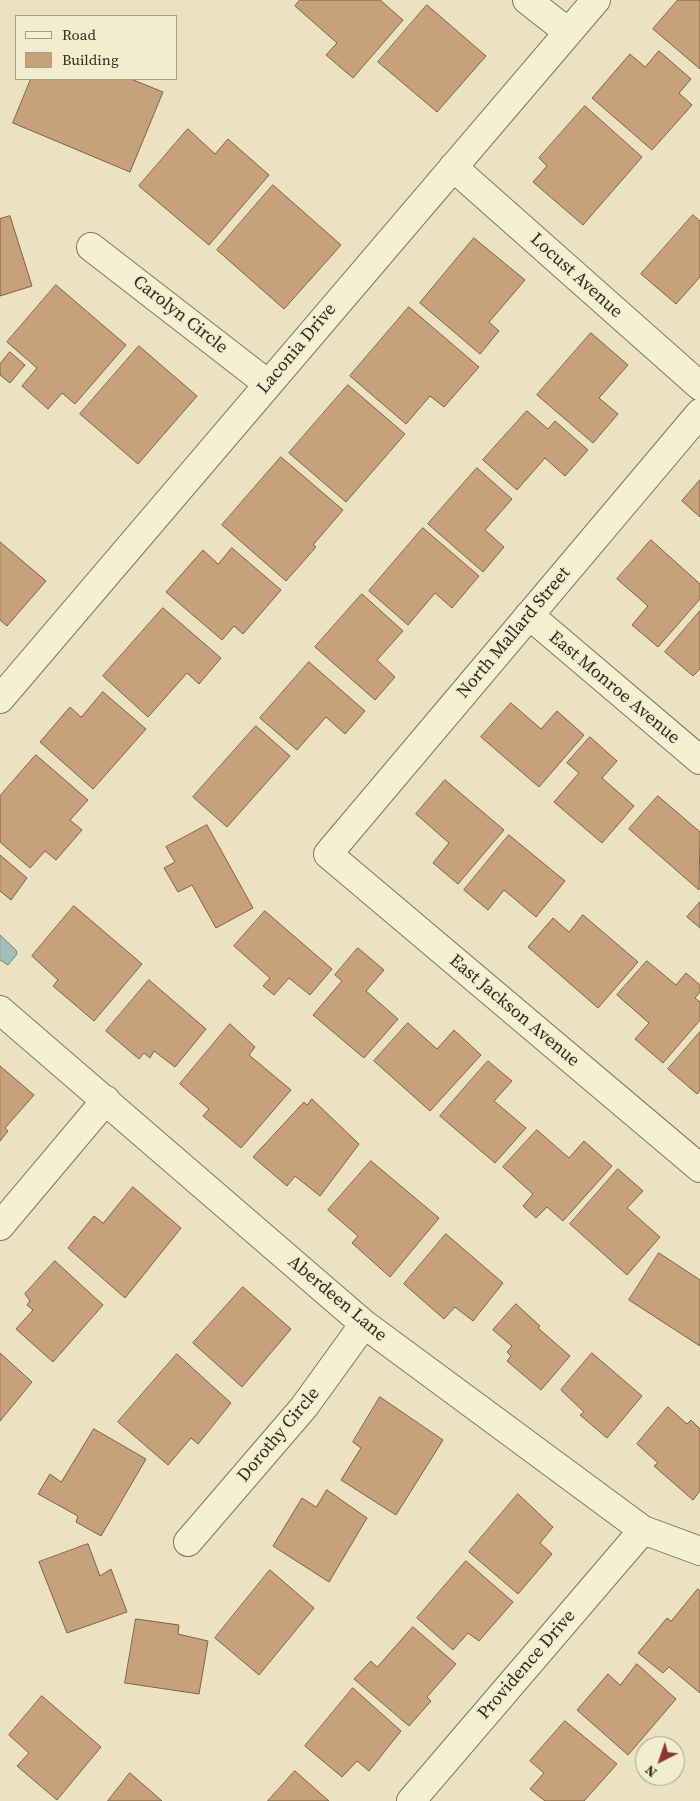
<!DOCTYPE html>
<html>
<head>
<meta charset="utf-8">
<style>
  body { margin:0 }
  #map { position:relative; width:700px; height:1801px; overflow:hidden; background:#eae2c1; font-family:"Source Serif 4",serif }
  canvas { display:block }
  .legend { position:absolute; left:15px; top:15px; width:162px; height:65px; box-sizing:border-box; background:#f2ecd0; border:1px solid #a69e88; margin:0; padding:6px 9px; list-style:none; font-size:15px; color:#332a1d }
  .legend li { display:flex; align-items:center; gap:10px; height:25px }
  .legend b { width:25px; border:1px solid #a69e88 }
  .north { position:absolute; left:635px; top:1736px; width:50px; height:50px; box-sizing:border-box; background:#f2ecd0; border:1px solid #a69e88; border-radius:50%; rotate:221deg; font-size:14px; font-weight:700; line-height:20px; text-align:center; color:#332a1d }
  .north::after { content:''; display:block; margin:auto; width:18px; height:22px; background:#8d382e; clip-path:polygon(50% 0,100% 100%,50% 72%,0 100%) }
</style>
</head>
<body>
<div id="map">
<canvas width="700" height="1801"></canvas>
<ul class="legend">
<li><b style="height:6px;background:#f6efd3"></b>Road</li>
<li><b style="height:14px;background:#c6a179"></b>Building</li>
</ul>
<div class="north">N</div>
</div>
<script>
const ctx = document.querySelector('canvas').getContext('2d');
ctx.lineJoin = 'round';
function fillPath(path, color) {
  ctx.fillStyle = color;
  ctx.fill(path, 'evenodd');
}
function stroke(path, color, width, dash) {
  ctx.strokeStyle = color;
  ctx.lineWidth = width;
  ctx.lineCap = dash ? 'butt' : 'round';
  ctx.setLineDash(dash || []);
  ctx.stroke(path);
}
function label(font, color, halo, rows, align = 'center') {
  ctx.font = font + ' "Source Serif 4",serif';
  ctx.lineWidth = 4;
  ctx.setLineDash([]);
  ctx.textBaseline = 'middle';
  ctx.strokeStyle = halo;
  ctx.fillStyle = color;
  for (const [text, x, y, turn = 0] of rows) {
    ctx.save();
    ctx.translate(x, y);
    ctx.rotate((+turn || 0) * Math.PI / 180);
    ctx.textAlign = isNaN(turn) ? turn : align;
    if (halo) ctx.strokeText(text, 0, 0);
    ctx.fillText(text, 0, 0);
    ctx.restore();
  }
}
const water = new Path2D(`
  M0,935L16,950L17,954L8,965L0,960Z`);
fillPath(water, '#a3bdb8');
stroke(water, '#6b8a85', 1);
const building = new Path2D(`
  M300,0H380L403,20L353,78L326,55L337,43L295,6Z
  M678,0H700V69L653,29Z
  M427,5L486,56L437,112L378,62Z
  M659,51L691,79L679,93L692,105L652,150L592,98L630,54L645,67Z
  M31,79H131L163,92L130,172L13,123Z
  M585,106L642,157L583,225L533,182L547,166L539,158Z
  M188,129L215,154L228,139L269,175L209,245L139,186Z
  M273,185L341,245L284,309L217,250Z
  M693,215L700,221V277L676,304L641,274Z
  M10,216L32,286L0,296V219Z
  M474,238L525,280L489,322L499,331L480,354L420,303Z
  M56,285L126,345L75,404L62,393L48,409L22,386L37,368L7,342Z
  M409,307L479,367L444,407L430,396L406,424L350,376Z
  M591,333L628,365L599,398L618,414L593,443L537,395Z
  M139,346L197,396L138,464L80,414Z
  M10,352L25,365L10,383L0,375V364Z
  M348,385L405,434L346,502L289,453Z
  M527,411L548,429L555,421L588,450L565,476L545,458L517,490L483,460Z
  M281,457L343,510L313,545L316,547L286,581L222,525Z
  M477,468L512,499L485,530L504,547L483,572L428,524Z
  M700,480V517L682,501Z
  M423,528L479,576L452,608L435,593L408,625L369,591Z
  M651,540L700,584V599L658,647L632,625L648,606L617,579Z
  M0,542L46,581L7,626L0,620Z
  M232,548L281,590L243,634L234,626L222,640L166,592L203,550L218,564Z
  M362,594L403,631L377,660L395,677L375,700L315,647Z
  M163,608L221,658L199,684L187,673L148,717L103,676Z
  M700,611V669L693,676L665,652Z
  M309,662L365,711L345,734L326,717L297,750L260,718Z
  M103,692L146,729L93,789L40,742L70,707L81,717Z
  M511,703L541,729L557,711L584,735L539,787L481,737Z
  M256,726L290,756L227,827L193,797Z
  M590,737L617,761L602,778L634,806L602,843L554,802L579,773L567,763Z
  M36,755L88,800L70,820L82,830L56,860L45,851L30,868L0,842V796Z
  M445,780L504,830L458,884L433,863L449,843L416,814Z
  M658,796L700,832L699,890L629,829Z
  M207,825L253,908L216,928L192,885L178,892L164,868L175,862L166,847Z
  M509,835L565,881L536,917L504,890L488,910L464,890Z
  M0,855L27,878L11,900L0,891Z
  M700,902V928L687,917Z
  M74,906L142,964L94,1021L53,986L58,980L32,956Z
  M265,911L332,969L310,995L289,978L274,995L263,986L270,978L234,946Z
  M583,915L638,962L598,1008L528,947L553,918L569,932Z
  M358,948L384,970L366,991L398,1019L364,1058L313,1015L342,981L335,975Z
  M647,961L676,985L686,973L700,985V992L695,998L700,1002V1020L663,1063L635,1039L649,1023L617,995Z
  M149,980L206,1029L175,1067L154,1051L150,1058L144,1053L139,1059L106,1031Z
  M408,1023L437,1049L454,1030L481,1055L430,1111L374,1061Z
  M230,1024L255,1047L249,1055L291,1090L241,1148L203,1116L209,1109L180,1084Z
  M700,1032V1090L697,1094L668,1069Z
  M488,1061L512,1081L494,1101L526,1128L495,1163L440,1116Z
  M0,1066L34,1095L5,1128L8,1131L0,1141Z
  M312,1099L359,1144L320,1196L295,1176L287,1186L253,1157L304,1102L307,1105Z
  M537,1130L569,1158L584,1141L612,1166L563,1221L547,1207L536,1218L523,1206L533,1194L503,1167Z
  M371,1161L439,1218L390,1277L352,1243L358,1236L328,1210Z
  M618,1169L643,1191L627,1208L660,1237L627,1275L570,1224Z
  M133,1187L181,1228L125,1298L68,1248L94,1216L103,1223Z
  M446,1234L503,1283L473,1321L455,1307L444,1319L404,1284Z
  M659,1253L700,1280V1346L629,1300Z
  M55,1261L103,1305L53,1362L16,1329L33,1310L27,1305L30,1301L25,1294Z
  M243,1287L291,1329L242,1387L193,1343Z
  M516,1304L540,1326L538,1328L570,1356L541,1390L507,1361L511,1356L507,1352L512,1346L493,1330Z
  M0,1353L32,1382L0,1421Z
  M592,1353L642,1396L607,1438L580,1415L584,1412L561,1390Z
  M177,1354L231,1403L198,1444L191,1438L168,1465L118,1422Z
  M380,1397L443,1440L396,1515L341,1480L361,1448L353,1442Z
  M668,1407L687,1424L691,1420L700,1429V1491L693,1500L654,1466L658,1463L637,1444Z
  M94,1429L146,1459L101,1536L76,1522L78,1516L38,1494L50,1474L61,1482Z
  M327,1490L367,1518L329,1582L273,1546L302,1498L316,1507Z
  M518,1494L553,1527L540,1543L552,1554L518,1594L469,1552Z
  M88,1544L100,1576L111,1569L127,1612L67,1633L39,1562Z
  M466,1561L513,1602L479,1641L468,1633L453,1650L417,1618Z
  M270,1570L314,1608L259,1675L215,1638Z
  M698,1589L700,1591V1693L669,1667L663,1673L638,1653L667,1618L671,1621Z
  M136,1619L179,1625L178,1634L208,1641L199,1694L125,1683Z
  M413,1627L456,1664L427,1697L431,1701L409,1726L354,1679L371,1661L377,1667Z
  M637,1664L676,1699L628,1755L577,1710L608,1674L620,1685Z
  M353,1688L401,1731L369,1771L357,1761L342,1777L305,1746Z
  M42,1696L101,1747L57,1800L17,1766L29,1753L9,1735Z
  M565,1721L617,1764L584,1801H545L530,1789L544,1773L530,1761Z
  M295,1771L329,1801H268Z
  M130,1773L162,1801H108Z`);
fillPath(building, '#c6a179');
stroke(building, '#806141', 1);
const minor = new Path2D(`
  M527,0L568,32
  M453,167L700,386
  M91,247L268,384
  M700,413L328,854L700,1168
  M529,615L700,760
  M0,699L596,0
  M0,1010L364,1324L643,1530L700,1551
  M0,1226L106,1100
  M188,1542L304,1407L364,1324
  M411,1801L643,1530`);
stroke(minor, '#82745a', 30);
stroke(minor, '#f6efd3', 28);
label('18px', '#332a1d', '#f2ecd0', [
  ["Locust Avenue",576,276,42],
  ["Carolyn Circle",180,315,38],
  ["Laconia Drive",297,349,-50],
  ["North Mallard Street",514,633,-50],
  ["East Monroe Avenue",614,688,40],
  ["East Jackson Avenue",514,1011,40],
  ["Aberdeen Lane",337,1299,40],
  ["Dorothy Circle",279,1435,-50],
  ["Providence Drive",527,1665,-49]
]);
</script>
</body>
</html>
